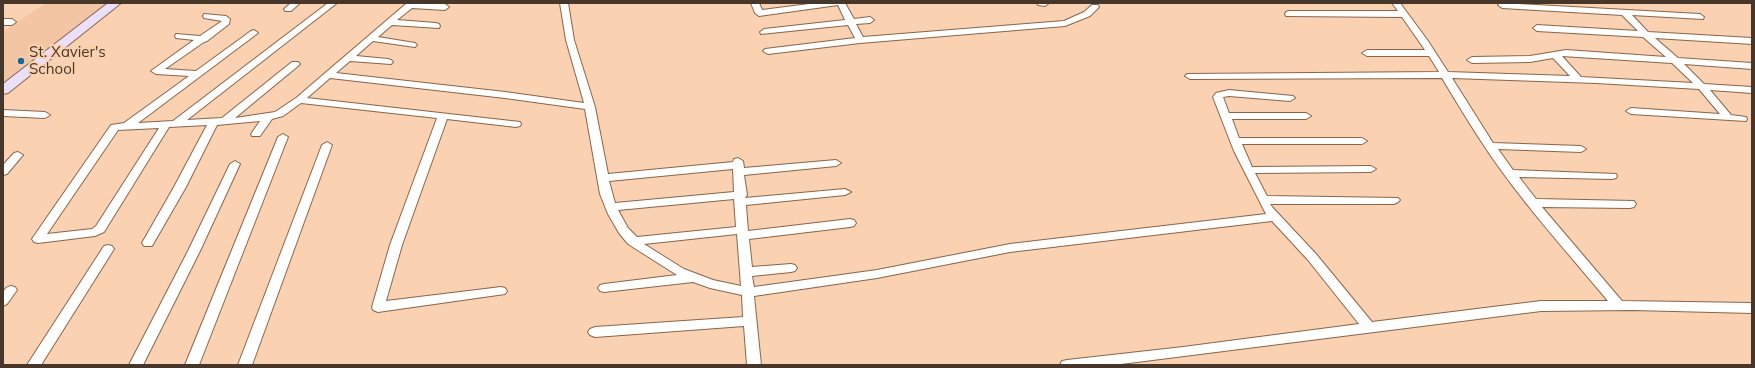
<!DOCTYPE html>
<html>
<head>
<meta charset="utf-8">
<style>
  body { margin:0 }
  #map { position:relative; width:1755px; height:368px; overflow:hidden; background:#fad1b1; font-family:Mulish,sans-serif }
  canvas { display:block }
  .frame { position:absolute; inset:0; border:4px solid #47372a; pointer-events:none }
</style>
</head>
<body>
<div id="map">
<canvas width="1755" height="368"></canvas>
<div class="frame"></div>
</div>
<script>
const ctx = document.querySelector('canvas').getContext('2d');
ctx.lineJoin = 'round';
function fillPath(path, color) {
  ctx.fillStyle = color;
  ctx.fill(path, 'evenodd');
}
function stroke(path, color, width, dash) {
  ctx.strokeStyle = color;
  ctx.lineWidth = width;
  ctx.lineCap = dash ? 'butt' : 'round';
  ctx.setLineDash(dash || []);
  ctx.stroke(path);
}
function label(font, color, halo, rows, align = 'center') {
  ctx.font = font + ' Mulish,sans-serif';
  ctx.lineWidth = 4;
  ctx.setLineDash([]);
  ctx.textBaseline = 'middle';
  ctx.strokeStyle = halo;
  ctx.fillStyle = color;
  for (const [text, x, y, turn = 0] of rows) {
    ctx.save();
    ctx.translate(x, y);
    ctx.rotate((+turn || 0) * Math.PI / 180);
    ctx.textAlign = isNaN(turn) ? turn : align;
    if (halo) ctx.strokeText(text, 0, 0);
    ctx.fillText(text, 0, 0);
    ctx.restore();
  }
}
fillPath(new Path2D(`
  M46,3H115L3,90V32Z`), '#f4c5a2');
const street = new Path2D(`
  M291,3H300L291,11H285L284,9Z
  M328,3H337L187,120L222,118L292,62H298L300,64L298,66L235,118L275,112L296,98L407,3L445,4L449,7L445,10L412,8L397,20L436,23L439,24L440,26L439,28L392,25L378,37L415,43L417,45L415,47L373,41L356,56L388,59L391,60L393,62L391,64L350,61L336,73L505,92L584,103L566,40L560,3H568L574,40L595,107L608,174L733,162L734,159L738,158L743,161L744,168L836,160L841,163L836,166L744,175L747,195L745,198L845,189L851,192L845,195L746,205L748,231L850,219L854,220L856,223L854,226L850,227L749,239L752,267L791,264L795,265L797,268L795,271L791,272L752,276L754,287L877,270L1010,244L1266,214L1234,151L1213,97L1216,93L1229,90L1293,96L1295,98L1290,101L1229,96L1223,97L1229,113H1306L1311,116L1306,119H1232L1239,138H1362L1367,141L1362,144H1242L1252,167L1371,166L1376,169L1371,172L1255,173L1267,196L1398,198L1400,200L1398,202L1394,204H1270L1273,208L1316,254L1372,322L1541,301H1608C1564,248 1516,196 1479,138C1466,118 1454,98 1442,78L1190,79L1185,76L1187,74L1439,72L1429,56H1367L1362,53L1367,50H1425L1402,17L1286,16L1285,14L1286,12L1289,11H1398L1392,3H1400L1428,41L1448,72L1570,76L1553,58L1530,62L1472,63L1467,60L1472,57L1530,56L1566,50L1666,57L1643,37L1537,31L1533,28L1537,25L1638,31L1622,15L1502,8L1498,5L1500,3L1700,14L1704,17L1703,19L1632,15L1648,32L1752,38V44L1655,38L1678,58L1752,63V69L1684,64L1704,84L1752,87V93L1710,90L1731,115L1746,117L1747,119L1746,121L1631,114L1626,111L1631,108L1720,114L1699,89L1596,83L1452,78L1493,143L1581,146L1586,149L1581,152L1498,149L1513,170L1616,174L1617,176L1616,178L1612,179L1519,177L1536,199L1634,201L1636,204L1634,207L1630,208L1542,207L1622,301L1752,303V313L1633,310L1541,311L1113,365H1060L1062,361L1067,360L1183,347L1359,324L1308,260L1272,221L1010,252L877,278L754,296L761,365H747L744,326L595,337L590,335L588,332L590,329L595,327L743,317L742,295L710,288L693,282L604,292L600,291L598,288L600,285L604,284L677,275L628,244L619,233L608,214L600,194L585,109L505,98L330,78L307,98L520,122L521,124L520,126L516,127L447,119L402,245L386,301L501,287L505,288L507,291L505,294L378,312L373,310L372,307L390,245L437,118L301,103L283,116L272,119L260,136H252L251,134L260,121L217,125L186,187L152,246H144L142,243L174,187L207,125L169,127L104,232L95,236L38,243L34,242L32,239L34,236L111,125L124,123L189,76L156,74L151,71L194,40L176,38L175,36L176,34L200,36L222,21L204,18L203,16L204,14L226,16L230,19L229,24L207,41L204,42L165,69L196,71L251,31L254,30L258,33L138,123L173,121ZM1562,56L1672,63L1693,83L1581,77ZM159,128L96,226L92,229L47,234L118,130ZM733,169L734,192L615,203L609,181ZM734,199L736,227L637,237L628,228L618,210ZM737,234L741,286L713,280L684,269L644,244Z
  M751,3H759L762,10L817,3H845L854,19L870,17L874,20L870,23L856,24L863,37L1064,21L1084,12L1092,5H1098L1099,7L1090,16L1065,26L860,43L768,54L763,51L765,49L855,38L848,25L761,34L760,32L764,29L845,20L838,5L759,16L755,13Z
  M1037,3H1049L1045,6L1038,5Z
  M3,19H12L16,22L12,25H3Z
  M3,110L45,112L50,115L45,118L3,116Z
  M283,134L288,137L199,365H185L278,137Z
  M327,142L332,145L252,365H238L322,145Z
  M18,152L23,155L7,174L3,175V165L14,153Z
  M235,161L240,164L200,251L143,365H129L188,251L230,164Z
  M108,245L112,246L114,249L41,365H27L104,246Z
  M11,286L15,287L17,290L7,304L3,306C3,297 1,288 11,286Z`);
const secondary = new Path2D(`
  M108,3H121L8,93L3,94V84Z`);
stroke(street, '#8a6549', 2);
stroke(secondary, '#8a6549', 2);
fillPath(street, '#fff');
fillPath(secondary, '#eae0fb');
for (const [x, y, r, color] of [
  [21,61,4,"#106b9a"]
]) {
  const dot = new Path2D();
  dot.arc(x, y, r, 0, 2 * Math.PI);
  ctx.fillStyle = color;
  ctx.fill(dot);
  stroke(dot, '#fad1b1', 1.5);
}
label('15px', '#47372a', '#fad1b1', [
  ["St. Xavier's",29,52],
  ["School",29,69]
], 'left');
</script>
</body>
</html>
